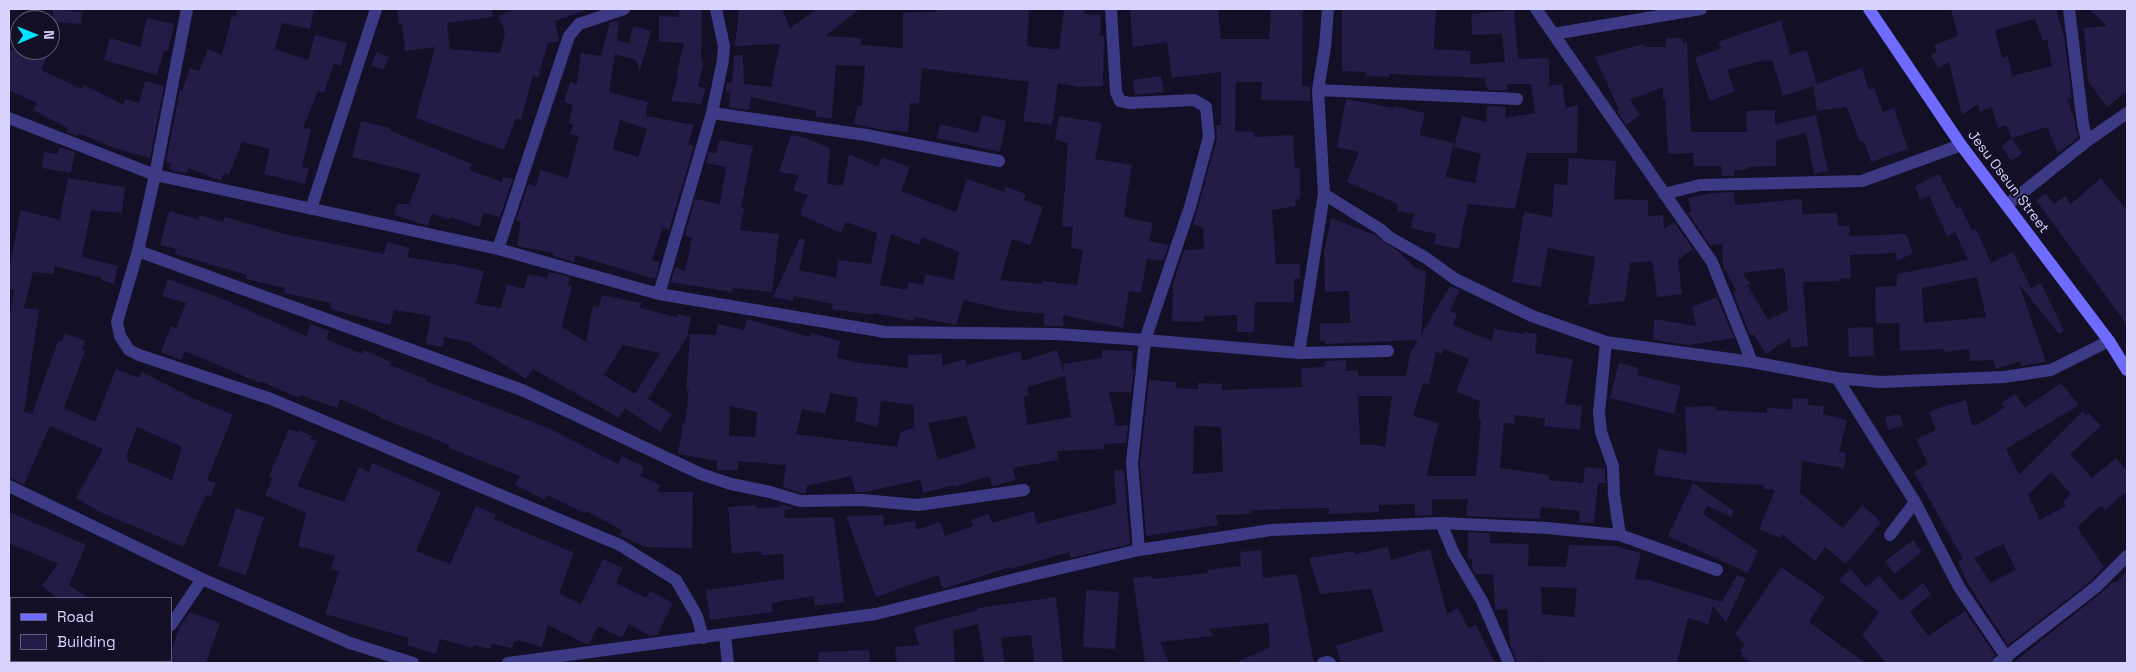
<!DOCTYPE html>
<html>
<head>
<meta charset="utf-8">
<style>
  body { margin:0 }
  #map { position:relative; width:2136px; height:672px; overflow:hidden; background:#130f26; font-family:"Space Grotesk",sans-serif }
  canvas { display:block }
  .frame { position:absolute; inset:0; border:10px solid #d9d4ff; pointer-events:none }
  .legend { position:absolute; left:10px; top:597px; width:162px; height:65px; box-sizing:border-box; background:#130f26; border:1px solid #625e7d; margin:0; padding:6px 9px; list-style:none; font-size:15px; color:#d9d4ff }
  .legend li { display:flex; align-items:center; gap:10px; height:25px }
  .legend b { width:25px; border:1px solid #625e7d }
  .north { position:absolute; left:10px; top:10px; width:50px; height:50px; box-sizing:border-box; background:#130f26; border:1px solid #625e7d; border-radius:50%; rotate:89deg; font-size:14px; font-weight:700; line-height:20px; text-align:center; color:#d9d4ff }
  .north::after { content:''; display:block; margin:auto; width:18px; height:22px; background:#00e5ff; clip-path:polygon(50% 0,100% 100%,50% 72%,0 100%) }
</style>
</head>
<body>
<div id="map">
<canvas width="2136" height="672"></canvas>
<div class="frame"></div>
<ul class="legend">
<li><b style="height:6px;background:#6f6bff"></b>Road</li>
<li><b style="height:14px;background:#241b47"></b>Building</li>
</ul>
<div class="north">N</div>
</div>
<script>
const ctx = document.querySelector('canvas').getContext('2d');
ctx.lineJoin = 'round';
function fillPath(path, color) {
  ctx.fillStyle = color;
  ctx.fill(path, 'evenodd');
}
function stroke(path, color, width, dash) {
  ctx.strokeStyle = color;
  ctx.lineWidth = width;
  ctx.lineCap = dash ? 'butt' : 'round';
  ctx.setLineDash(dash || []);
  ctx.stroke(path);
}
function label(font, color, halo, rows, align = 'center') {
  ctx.font = font + ' "Space Grotesk",sans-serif';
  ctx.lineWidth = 4;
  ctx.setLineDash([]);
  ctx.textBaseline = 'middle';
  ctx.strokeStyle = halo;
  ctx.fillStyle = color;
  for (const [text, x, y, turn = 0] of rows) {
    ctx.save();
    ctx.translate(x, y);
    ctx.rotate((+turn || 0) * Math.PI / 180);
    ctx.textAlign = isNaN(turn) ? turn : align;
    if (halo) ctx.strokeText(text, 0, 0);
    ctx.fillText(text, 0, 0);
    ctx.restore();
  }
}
fillPath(new Path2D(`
  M53,9L82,12L81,24L52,22Z
  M237,9H314L310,29L282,23L275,49L308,60L315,35L347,43L341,66L334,64L324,93L318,91L303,128L311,129L302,167L309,168L305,184L264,174L270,149L242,142L229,175L224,173L221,181L189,168L186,173L174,171L169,169L171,164L166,162L180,90L182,91L190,68L199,71L208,49L222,55L232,16L236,17Z
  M397,9H492L493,17L447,23L450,49L500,53L505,32L498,16L514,9H584V11L555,21L559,41L548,43L538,78L533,76L521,120L516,118L504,150L416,118L435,47L405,51L402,23L399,24Z
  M679,9H702L701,60L704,61L698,86L706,89L701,104L671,101L678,77L676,76L684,43L659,42V16L679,17Z
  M739,9H782L790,28L817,9H860L825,36L861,38V45L903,48V13L937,12V9H1029L1027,46L1059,50L1064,9H1085L1084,14L1101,15L1100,35L1104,36L1103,86L1078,87L1058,83L1052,125L1023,121L1029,82L922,68L919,104L910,103L908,132L883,130L854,124L857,106H862L865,66L836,65L832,118L816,117V111L751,97L749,110L729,107L730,92L726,91L727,82L732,83L734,55H743L744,84L771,87L780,44L735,46Z
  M1130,9H1218L1221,39H1269L1271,9H1303L1302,86L1310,87V101L1261,100L1262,82H1236L1235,131L1254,132V137L1293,135L1295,169L1300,168V199L1295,200L1296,206L1272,210L1276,264H1300V279H1294V302H1255L1254,332H1237V315L1204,316V322L1172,321L1173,284L1184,250L1204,249L1203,228L1193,224L1217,139L1216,125H1221V72L1172,78L1167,42L1133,47Z
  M1436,9L1434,49L1471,51L1470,64L1505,62L1502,34L1472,35L1471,14L1514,10L1518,59L1549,58V86L1562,84L1566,108L1578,105L1577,153H1527L1515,209L1468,204L1459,249L1434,244L1436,234L1411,228L1414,214L1397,211L1398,204L1347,182L1359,152L1337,147L1346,99L1394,108V106L1425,113L1420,135L1454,143L1446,177L1475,183L1481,154L1454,147L1462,116L1486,122L1487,106L1506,107L1505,118L1535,113L1531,84H1507V90H1488V87H1486L1485,78L1389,74V77L1366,76V72L1342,71V10Z
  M1951,9H2057V13L2064,36L2072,98L2067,99L2074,117L2078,138L2058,153L2047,127L2012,138L2006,125L1998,128L1992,107L1980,112L1978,104L1962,115L1949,62L1938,68L1931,55L1937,52L1934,45L1958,36ZM2035,19L2043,41L2047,39L2052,66L2012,76L2008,56L2002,58L1995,30Z
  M2089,9H2127V91L2107,107L2088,81L2084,28L2107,26Z
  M147,18L174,24L168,51H164L157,75L104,60L110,38L140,47Z
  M1781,20L1790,55L1807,50L1817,84L1862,68L1869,90L1874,88L1883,112L1894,108L1908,149L1871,162L1864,141L1860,142L1847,108L1845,107L1817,111L1813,86L1783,96L1772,60L1765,62L1764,60L1727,70L1735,91L1710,101L1695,58L1721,48L1718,42Z
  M615,21L619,22L617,40L629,44L633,26L651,31L640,71L636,60L615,54L609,92L648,102L646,116L694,125L688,144L694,146L669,230L663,227L652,260L660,262L655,279L575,255L574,262L553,256V253L517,246L521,222L516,221L528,184L536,186L540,170L568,178L579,136L570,134L573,124L569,123L573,105L564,102L570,82L577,84L581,53L601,56L610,22ZM620,120L647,129L638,157L613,149Z
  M1666,38H1683V43L1687,42L1691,132H1747L1746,111L1775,110V124L1816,115L1828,171L1814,174L1806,133L1776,140V166L1748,167V169L1734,171V176H1722L1721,166H1694L1693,153L1668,154L1665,98L1663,100V87L1630,100L1640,115L1626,125L1617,111L1619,110L1595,57L1643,44L1645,47H1666Z
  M9,50H50L41,70L82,89L84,85L124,105L125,99L139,103L145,81L164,86L150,158L114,148L78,133V136L66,132L68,128L33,110L37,103L9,90Z
  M377,52L389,57L383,70L371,65Z
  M1161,76L1164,92L1135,95L1133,80Z
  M982,115L1006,121L1000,152L937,138L940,124L978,133Z
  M1059,116L1102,123L1095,159L1132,165L1124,217L1153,223L1149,241L1169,245L1163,261L1147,259L1141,293L1129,291L1123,328L1063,315V326H1044V314L1005,310L964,300L956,325L915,317L914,321L874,313L873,315L832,309L833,304L794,296L793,301L773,297L800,238L805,240L799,270L836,278L838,260L871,264L877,233L846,222L841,233L801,215V210L808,195L793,190L799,175L779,172L791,135L806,138L830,148L827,184L843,186L849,154L878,167L882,157L910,167L901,191L956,212L967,179L1004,192L1006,187L1026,194L1024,200L1043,207L1030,245L1012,239L1000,280L1042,284V281L1077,285L1083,250L1071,248L1073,227L1062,226L1068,143L1055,140ZM891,234L919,245L922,237L959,252L954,280L926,274L923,285L909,282L907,290L880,285Z
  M361,121L390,128L389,130L472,164L469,170L502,182L503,177L513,179L500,217L484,213L479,227L450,217L449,220L432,213L428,226L394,215L397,204H409L421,174L352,157Z
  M2012,138L2022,154L2011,161L2001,146Z
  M719,140L753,146L741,208H744L740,230L779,234L772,292L733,288L732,292L671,282L675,267L685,271L692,238L685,235L695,199L720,204L726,167L706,163L709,151L716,154Z
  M60,147L75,152L71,173L42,168L44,152L57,154Z
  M1569,158L1616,161L1614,199L1648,200V216L1663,215L1664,229L1674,222L1693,249L1678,260L1682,294L1657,297L1652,261L1630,263L1625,301L1588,305L1595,257L1548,248L1541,287L1512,282L1524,212L1552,217L1554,184L1567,185Z
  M1939,174L1957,209L1960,207L1972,230L1976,229L1991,263L2013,252L2031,288L2041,283L2064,331L2059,334L2019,284L2046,362L2022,366L2020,361L1996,369L1993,360L1970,361L1969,349L1944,352V349L1900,351L1899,323H1876L1875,287L1897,286V274L1968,260L1955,232L1947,236L1929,196L1920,200L1915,186ZM1977,277L1986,317L1924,323L1922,288Z
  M68,178L125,187L122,213L91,210L82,257L118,266L114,284L101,280L102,278L54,266V274L33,272L24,308L39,310L24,412L32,414L58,341L62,342L65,333L85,341L82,350L85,351L64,408L95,422L116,369L139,378L142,372L195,399L233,415L207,480L216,483L211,496L206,495L183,547L100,512L76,498L103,449L50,426L24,484L9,478V323L14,290L9,289V272L18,223L21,210L60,220ZM137,427L182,447L172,480L127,461L129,459L126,457Z
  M2101,178L2127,211V325L2036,200L2046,193L2054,204L2065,196L2071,204Z
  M1734,192L1735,205L1802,199V214L1837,213L1838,226H1849L1850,236L1906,234L1913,253L1897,261L1896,253L1850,255L1851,278L1839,279V281L1803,282L1808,346L1791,348L1790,338L1766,354L1754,335H1750L1733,292L1736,290L1723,266L1722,244L1710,245L1688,213L1691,211L1688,198L1712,193ZM1784,268L1788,310L1768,320L1748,286L1739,290L1750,284L1743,273Z
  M169,211L198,219L199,215L223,222L225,217L284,234L384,254L387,242L410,248L407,257L449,264V263L484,271L476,304L501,308L507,284L524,289L528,274L547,278L549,272L570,277L568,285L572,286L562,327L586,342L593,306L599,307L602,295L641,303L640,308L677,317V314L691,317L687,337L648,399L672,414L660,432L625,408L619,418L533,369L526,379L469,342L444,337L443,347L426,344L431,316L394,310L390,325L330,309L331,303L284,293L285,288L246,279L247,275L175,254L177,249L160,245ZM623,345L660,353L635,394L604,375Z
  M1331,218L1375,235L1399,252L1415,268L1426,272L1421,335L1450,286L1460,290L1450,311L1457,314L1453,325L1492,341L1494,329L1524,334V332L1537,334L1535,353L1573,359L1565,404L1582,406L1580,430L1544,426L1545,419L1515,415L1514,424L1504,423L1500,468L1549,475V480L1583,483L1585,467L1605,469V483H1598L1594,523L1579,522L1580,511L1541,507L1540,519L1466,516L1468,499H1432V515L1415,516V504L1379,505V512L1329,514V508L1251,510L1252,514L1216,515L1218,525L1146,536L1140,463L1149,380L1176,382V388L1198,389V383L1222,384V390L1302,387L1301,368L1325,367V361L1346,360V371L1358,370V376H1406L1410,354L1418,340L1325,344V341H1320V323H1350L1349,291L1325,292L1324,251ZM1444,349L1469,359L1456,392L1480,401L1478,420H1481L1476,476H1427L1435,435L1436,436L1439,423L1413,416L1423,383L1429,384L1436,352L1441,354ZM1358,396H1392L1385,447L1377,445H1360ZM1194,426L1221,427L1223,472L1193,474Z
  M168,279L223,299L306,336L311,324L329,331L326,339L362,354L364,350L391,362L390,365L426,379V381L548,428L618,464L622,456L644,467L640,476L660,485L657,492H693L692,548L645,547L619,535L622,530L586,511L585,513L547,495L545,500L515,485L520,476L449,448L450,445L380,418L381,417L340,399L337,408L300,395L299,398L261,381L260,383L185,351L181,360L161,352L171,326L176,328L186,303L162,296Z
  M1717,297L1734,338L1689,345L1653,340L1654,319L1696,326L1692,307Z
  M747,319L810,337L812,333L840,341L837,358L861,363L888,366L908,368V355L942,354V366L965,359L967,365L1020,351L1022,361L1057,350L1065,376L1027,387L1029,395L1024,396L1027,425L1071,417L1063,364L1102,358V350L1133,351L1132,370H1134L1131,392H1109L1116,426L1128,425L1126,443L1104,444V449L1057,451L1058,460L1013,468L1016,480L994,486H992L989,476L954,487V485L923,493L920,480L864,492H855L851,476L807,486L806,493H801L783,487L786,465L738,461V470H717V461L678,454L683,422L685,423L689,388L686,392L690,334L716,335L718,324L744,330ZM830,393L858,398L855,421L878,427L881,401L914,405V428L900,432L897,447L796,434L802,409L825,414ZM730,406L757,412L755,437L729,436ZM966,416L976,448L938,460L928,423Z
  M1873,327L1874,356L1849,357L1848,328Z
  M1619,363L1639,368L1637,375L1681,386L1674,414L1610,398Z
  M2061,383L2079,405L2006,449L2019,475L2083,411L2086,415L2089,413L2101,426L2070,454L2092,478L2116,458L2127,471V491L2105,510L2101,505L2077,527L2104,567L2091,581L2008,645L1968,584L1958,561L1963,559L1914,472L1928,464L1916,439L1936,430L1929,412L1942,407L1966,400L1972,425H1977L2004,408L2001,403L2016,394L2025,408ZM2051,472L2071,494L2063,502L2066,506L2040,520L2028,495ZM2003,544L2016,569L1991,583L1974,558Z
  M1793,398L1809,399L1808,405L1824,406L1823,414L1847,420L1839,452L1846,453L1844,468L1802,461L1800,493L1843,528L1862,505L1881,522L1846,564L1825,547L1815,561L1782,534L1780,538L1759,529L1775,490L1763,489L1764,485L1702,482L1654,475L1658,449L1687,454L1685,407L1716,406V410L1767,413V408L1792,409Z
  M1900,414L1903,426L1888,430L1885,417Z
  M289,429L297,432L298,430L312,436L310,439L317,441L297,486L344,502L359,467L369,472L372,463L441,492L416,551L450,564L476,506L496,515L494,519L574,553L559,593L581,604L603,559L623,568L616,583L646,598L650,591L673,603L657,635L650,636L629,624L622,638L598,626L589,644H586L548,625L542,647L518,640V642L514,641L512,648L492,644L490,649L474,645L473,648L440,639L436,654L407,645L409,638L325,614L339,572L331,569L335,556L298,546L306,513L265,495L273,478L269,476Z
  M1114,470H1124L1130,544L1071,558L1069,552L1010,569L1009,567L943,589L938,575L876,597L846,516L883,515L884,526L915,521L916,530L940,522L945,536L973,526L971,520L989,514L992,523L1034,511L1037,524L1116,504Z
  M1693,483L1734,511L1731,517L1707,506L1703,514L1758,551L1748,573L1668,536Z
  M781,504L794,508L784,510L785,518L834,517L844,602L815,606L814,596L771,603L773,612L710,620L706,590L784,579L783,554L761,555V551L732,554L728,507L756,505V508L781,507Z
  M236,508L264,517L246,575L218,566Z
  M9,512L86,545L69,585L88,598H58L42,586L58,564L9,543Z
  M1468,532L1490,533V543L1529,544L1528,566L1566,567L1569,545L1619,546L1618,547L1641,553L1635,579L1648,580L1722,602L1737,575L1746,579L1726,622L1713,606L1708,624L1688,618L1677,663H1541V661L1517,663L1510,644L1507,609L1495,610L1493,574H1475L1472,568V559L1468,558ZM1541,587L1577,588L1574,617L1542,614Z
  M1913,540L1922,552L1894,574L1885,561Z
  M1388,547L1391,560L1430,549L1447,614L1458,608L1468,628L1476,625L1495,663H1341L1336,646L1384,631L1371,589L1320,594L1309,558L1355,551V554Z
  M1261,550L1263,578L1297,574L1314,663H1235L1270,647L1268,623L1209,629L1213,636L1160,642L1169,663H1145L1133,578L1152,576V579L1181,576L1208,573L1207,570L1241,566L1240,552Z
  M1781,567L1825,597L1809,622L1865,663H1751L1741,656L1743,653L1739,651L1745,645L1735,634Z
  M1851,569L1866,587L1879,576L1901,601L1923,583L1931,594L1910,612L1928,636L1965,611L1995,655L1990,663H1886L1862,635L1879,612L1839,580Z
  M2127,572V663H2013L2101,593L2114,581L2115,583Z
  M1086,590L1119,592L1115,649L1083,647Z
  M1056,597L1063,663H1034L1031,635L1001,638L1005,663H984L978,624L953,630L955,663H897L895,647L919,645L914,627L978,610V608Z
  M190,612L220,623L206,663H167L168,661H171V652L180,626Z
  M869,650L870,663H819L818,652Z`), '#241b47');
stroke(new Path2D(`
  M187,9L155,175L138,251L117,322L120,336L129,350L139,355L271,399L620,545L676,580L697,616L703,638
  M1111,9L1116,92L1120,101L1130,103L1194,100L1206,107L1209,137L1190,207L1145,340L1132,463L1139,550
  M1536,9L1712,262L1752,362
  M2069,9L2083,124L2087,141
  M1553,34L1701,9
  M1318,90L1517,99
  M712,113L866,135L999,161
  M9,118L155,175L498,249L659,294L885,332L1056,334L1145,340L1299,353L1388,351
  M1324,194L1380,229L1389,237L1426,258L1455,279L1532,316L1606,342L1752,362L1837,378L1880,382L2004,377L2051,370L2109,341
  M1664,194L1700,185L1862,181L1961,145
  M2007,205L2087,141L2127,113
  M311,209L376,9
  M498,249L569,36L579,24L624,9
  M138,251L522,390L701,474L731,484L770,492L800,501L862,500L918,505L1024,490
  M659,294L712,113L723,60L724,46L716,9
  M1606,342L1599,413L1601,432L1613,466L1614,495L1620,535
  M1299,353L1324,194L1318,90L1325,47L1328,9
  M1837,378L1915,502L1959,587L2007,658
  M9,486L202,579L350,643L413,663
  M1441,523L1453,552L1482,601L1509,663
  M1890,535L1915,502
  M171,625L202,579
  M725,635L728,663
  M146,663L148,661
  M508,663L876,614L1019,578L1139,550L1271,530L1441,523L1547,528L1620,535L1717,570
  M1323,663L1328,662L1330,663
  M1998,663L2096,587L2127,556`), '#3d3a85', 12);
stroke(new Path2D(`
  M1869,9L1961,145L2109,341L2127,370`), '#6f6bff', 12);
label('14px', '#d9d4ff', '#130f26', [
  ["Jesu Oseun Street",2008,182,53]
]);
</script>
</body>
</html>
